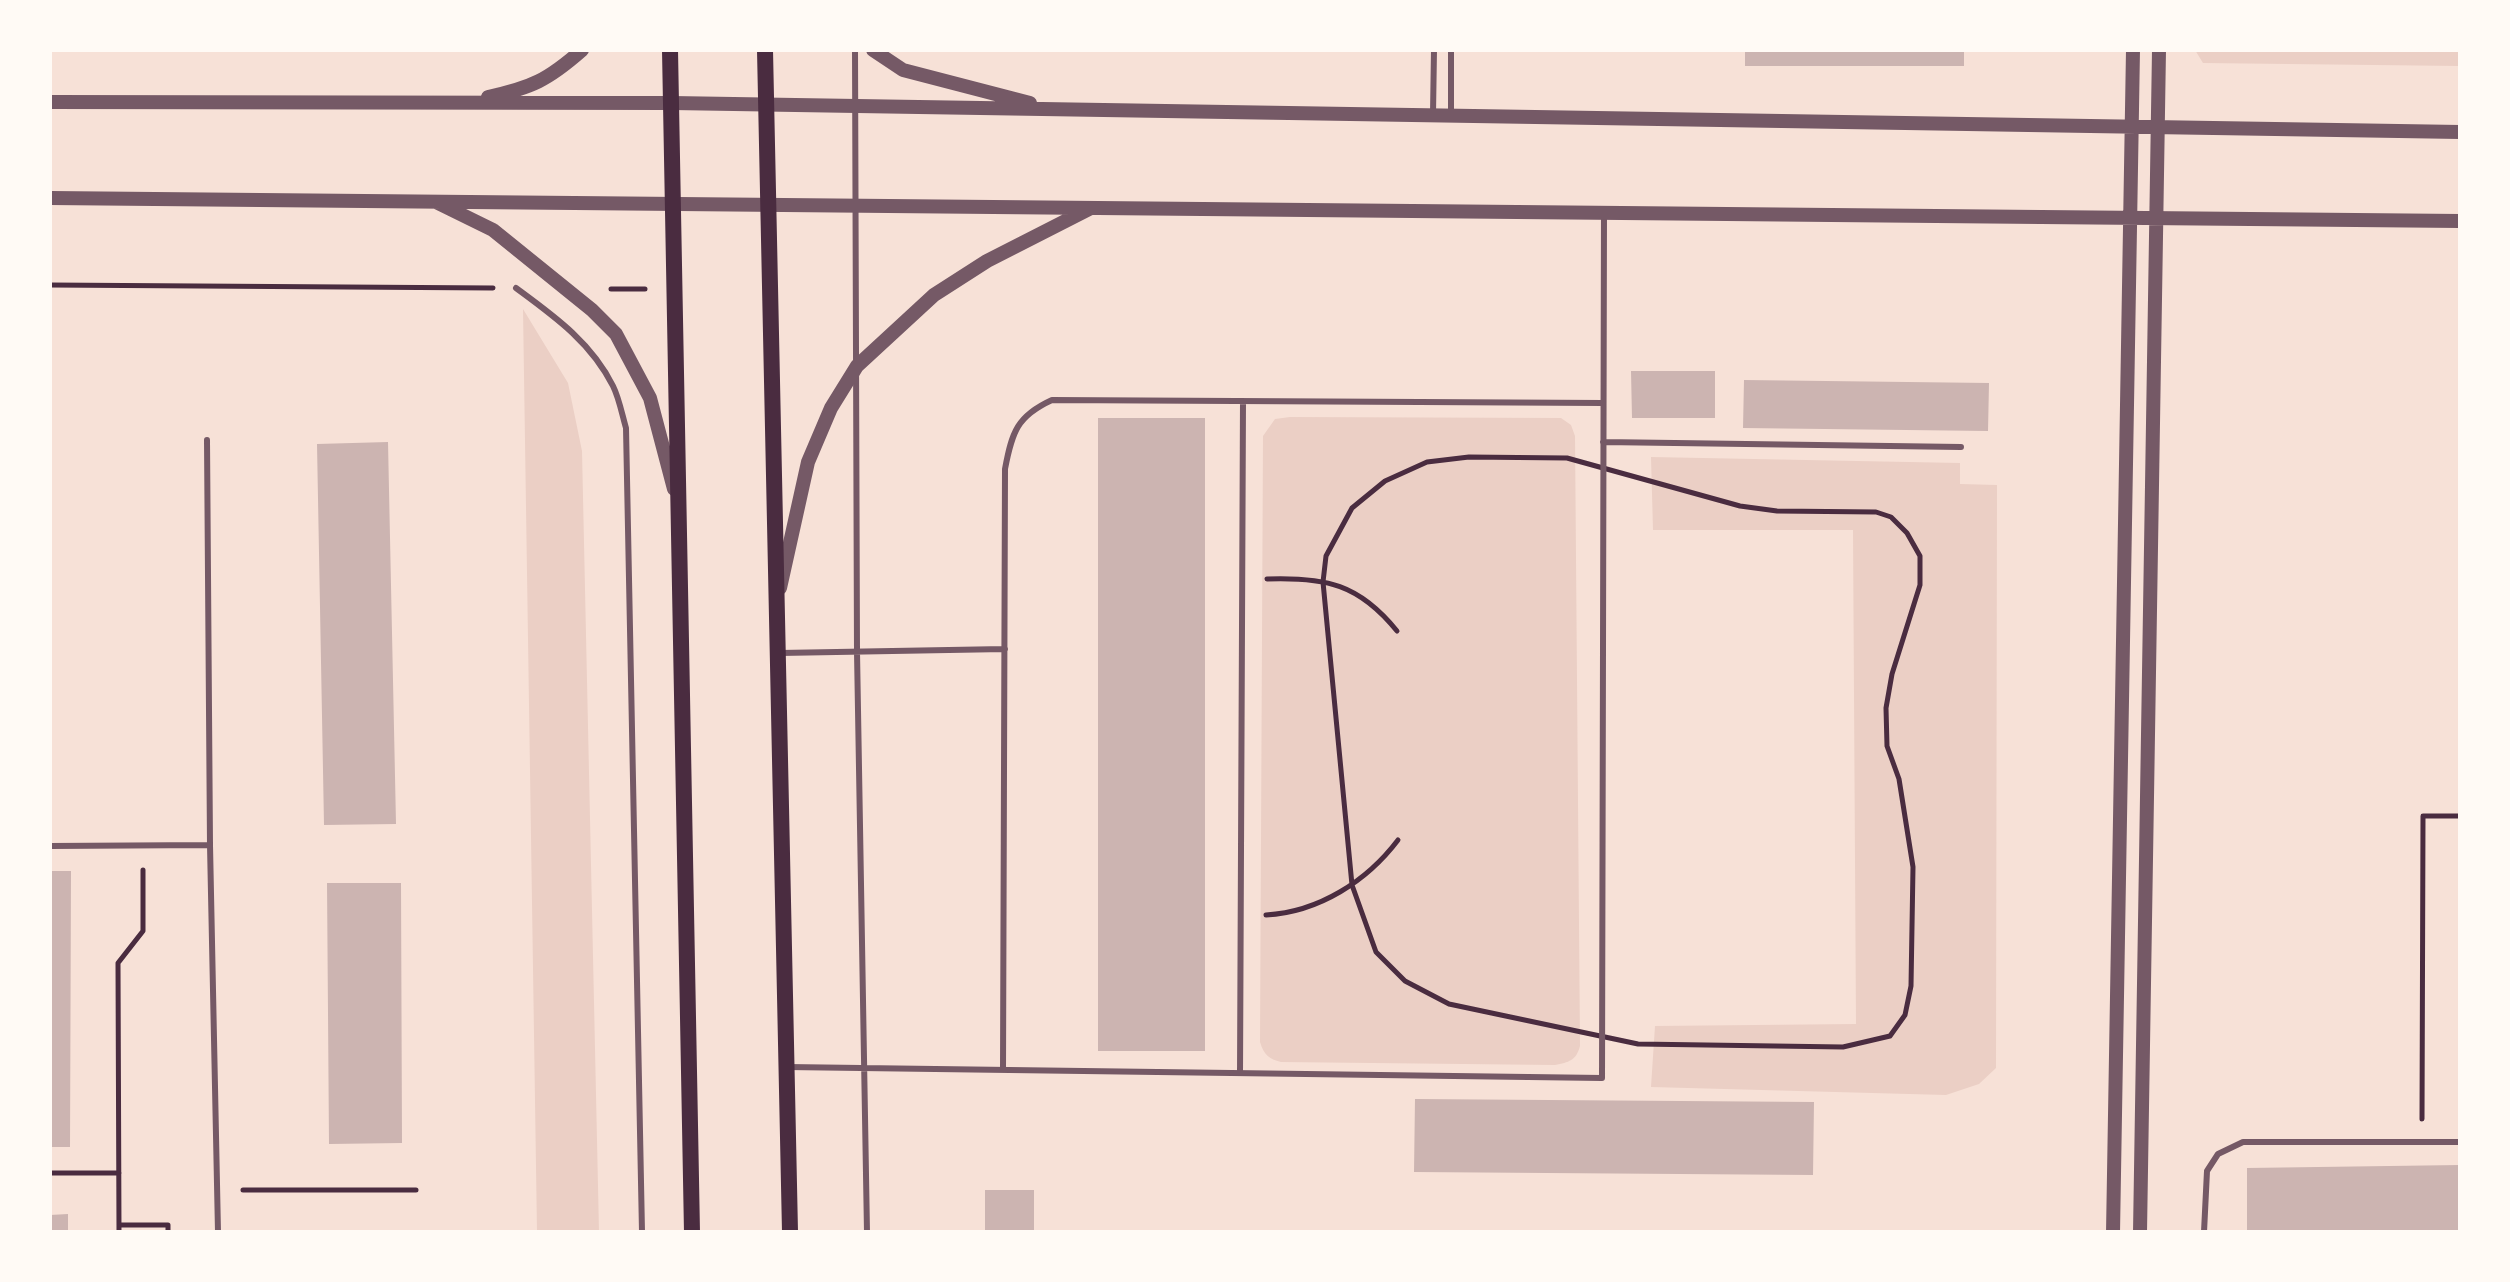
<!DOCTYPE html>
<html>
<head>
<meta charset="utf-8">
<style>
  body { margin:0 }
  #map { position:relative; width:2510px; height:1282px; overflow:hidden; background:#f7e1d7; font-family:Cabin,sans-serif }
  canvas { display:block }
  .frame { position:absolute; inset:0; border:52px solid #fffaf5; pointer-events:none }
</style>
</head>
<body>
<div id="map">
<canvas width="2510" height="1282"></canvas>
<div class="frame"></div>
</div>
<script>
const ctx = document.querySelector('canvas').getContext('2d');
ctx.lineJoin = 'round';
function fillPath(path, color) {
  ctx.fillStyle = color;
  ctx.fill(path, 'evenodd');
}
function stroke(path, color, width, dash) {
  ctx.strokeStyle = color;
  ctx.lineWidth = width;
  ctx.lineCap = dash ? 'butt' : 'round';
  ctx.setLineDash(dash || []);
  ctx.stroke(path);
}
fillPath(new Path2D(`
  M2195,50H2460V66L2203,63Z
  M523,309L568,383L582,451L599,1232H537Z
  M1290,417L1561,418L1571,425L1575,436L1580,1046C1576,1061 1569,1062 1555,1065L1281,1062C1269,1059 1264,1055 1260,1042L1263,436L1275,419Z
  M1651,457L1960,463V484L1997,485L1996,1068L1979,1084L1946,1095L1651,1087L1655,1026L1856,1024L1853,530H1653Z`), '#ebcfc5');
fillPath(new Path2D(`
  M1745,50H1964V66H1745Z
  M1631,371H1715V418H1632Z
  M1744,380L1989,383L1988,431L1743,428Z
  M1098,418H1205V1051H1098Z
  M388,442L396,824L324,825L317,444Z
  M50,871H71L70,1147H50Z
  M327,883H401L402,1143L329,1144Z
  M1415,1099L1814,1102L1813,1175L1414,1172Z
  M2460,1165V1232H2247V1168Z
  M985,1190H1034V1232H985Z
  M68,1214V1232H50V1215Z`), '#ccb4b1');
stroke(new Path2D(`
  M50,285L493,288
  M611,289H645
  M1469,457L1567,458L1740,506L1777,511L1876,512L1891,517L1907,533L1920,556V585L1892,674L1886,708L1887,746L1899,779L1913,867L1911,986L1905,1015L1890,1036L1843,1047L1638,1044L1449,1004L1405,981L1376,952L1352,885L1323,582L1326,556L1352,508L1385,481L1427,462Z
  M1267,579C1326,577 1359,584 1397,631
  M1266,915C1319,912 1367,881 1398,840
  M2422,1119L2423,816H2460
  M50,1173H119
  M243,1190H416
  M119,1225H168V1232
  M119,1232L118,963L143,931V870`), '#4a2c40', 5);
stroke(new Path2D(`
  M855,50L857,652L867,1232
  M1433,114L1434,50
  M1451,115V50
  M516,288C554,316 591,342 613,386C619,398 622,414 626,428L642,1232
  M207,440L210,845L218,1232
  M1603,442L1961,447
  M780,653L1005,649
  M50,846L210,845
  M787,1067L1602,1078L1604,213
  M1003,1070L1005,469C1012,432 1017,416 1052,400L1603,403
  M1240,1073L1243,401
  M2204,1232L2207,1171L2218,1154L2243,1142H2460`), '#755966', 6);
stroke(new Path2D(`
  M873,50L903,70L1030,103
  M488,97C531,88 548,80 582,50
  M50,102L672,103L2460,132
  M50,198L2460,221
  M436,202L493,230L592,310L616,334L650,398L674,489
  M780,588L808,462L831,408L857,366L934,295L987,261L1089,209
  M2113,1232L2133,50
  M2140,1232L2159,50`), '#755966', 14);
stroke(new Path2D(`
  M670,50L692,1232
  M765,50L790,1232`), '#4a2c40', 16);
</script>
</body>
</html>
